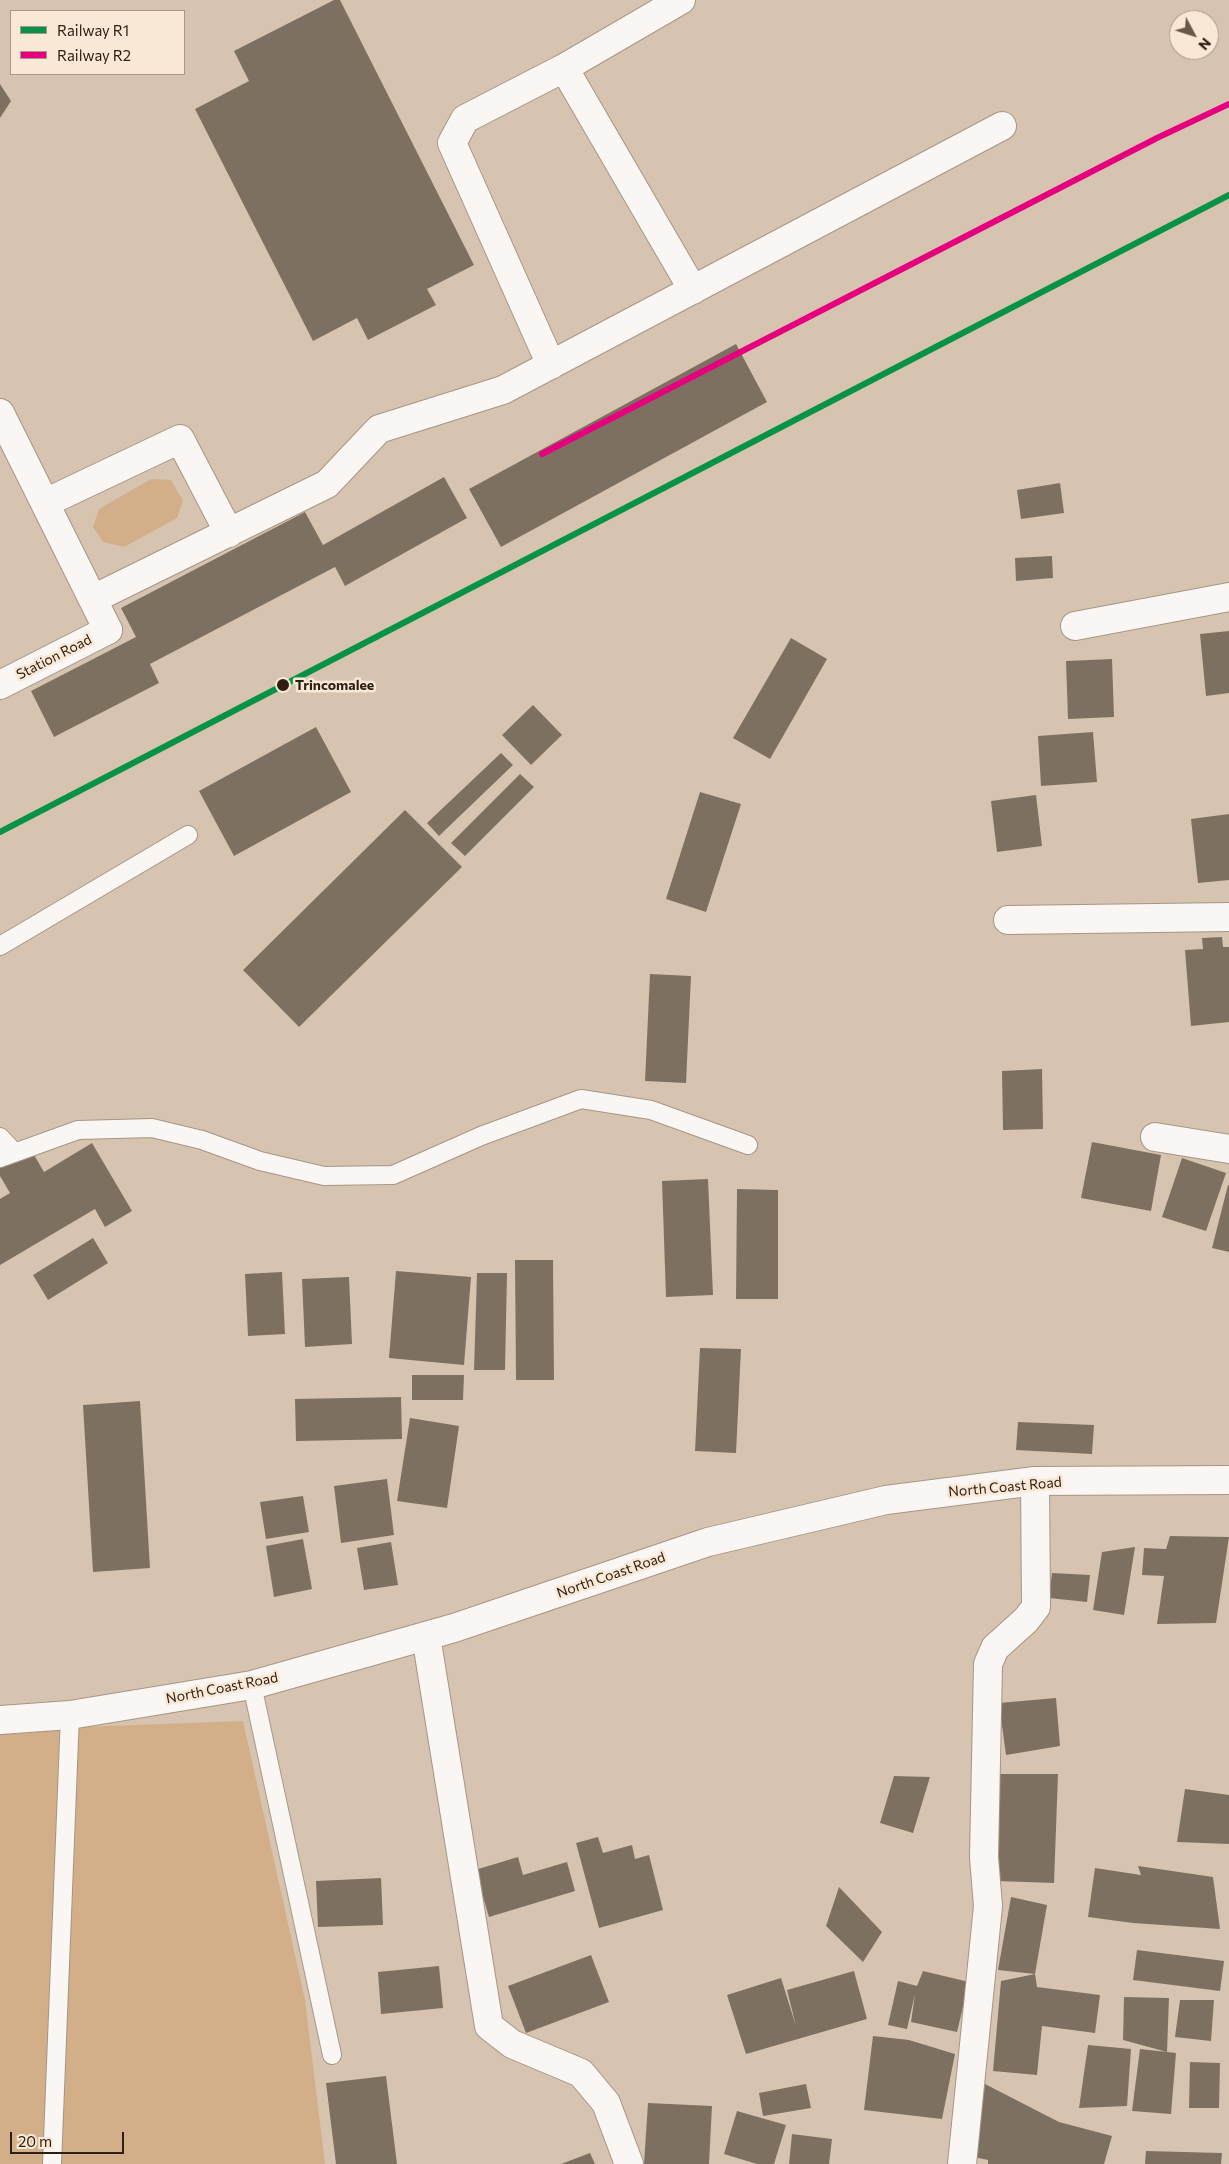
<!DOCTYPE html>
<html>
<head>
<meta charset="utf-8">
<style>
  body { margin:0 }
  #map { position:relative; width:1229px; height:2164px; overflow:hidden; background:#d7c4b0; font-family:Commissioner,sans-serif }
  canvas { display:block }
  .legend { position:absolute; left:10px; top:10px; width:175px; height:65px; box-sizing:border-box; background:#fae8d6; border:1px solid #a89888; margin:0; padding:6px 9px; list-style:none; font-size:15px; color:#2d2012 }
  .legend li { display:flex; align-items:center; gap:10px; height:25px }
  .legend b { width:25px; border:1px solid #a89888 }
  .north { position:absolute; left:1169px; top:10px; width:50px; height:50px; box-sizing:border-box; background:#fae8d6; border:1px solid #a89888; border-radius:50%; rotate:130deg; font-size:14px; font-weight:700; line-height:20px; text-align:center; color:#2d2012 }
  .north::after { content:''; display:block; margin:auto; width:18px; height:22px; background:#685949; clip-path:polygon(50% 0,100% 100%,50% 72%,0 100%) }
  .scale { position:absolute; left:10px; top:2132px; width:114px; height:22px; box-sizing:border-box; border:2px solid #2d2012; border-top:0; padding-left:6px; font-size:15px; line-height:18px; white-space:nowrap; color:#2d2012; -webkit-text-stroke:4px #fae8d6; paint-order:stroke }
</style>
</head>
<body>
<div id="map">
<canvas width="1229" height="2164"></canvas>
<ul class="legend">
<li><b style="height:6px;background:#079248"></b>Railway R1</li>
<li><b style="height:6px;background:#e5007d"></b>Railway R2</li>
</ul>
<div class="north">N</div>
<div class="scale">20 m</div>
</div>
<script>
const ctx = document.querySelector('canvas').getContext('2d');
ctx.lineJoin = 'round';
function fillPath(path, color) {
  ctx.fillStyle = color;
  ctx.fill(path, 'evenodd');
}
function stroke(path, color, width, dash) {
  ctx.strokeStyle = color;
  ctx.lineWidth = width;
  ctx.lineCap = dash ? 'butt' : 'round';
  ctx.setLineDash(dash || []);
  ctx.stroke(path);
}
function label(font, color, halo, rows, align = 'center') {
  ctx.font = font + ' Commissioner,sans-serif';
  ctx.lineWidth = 5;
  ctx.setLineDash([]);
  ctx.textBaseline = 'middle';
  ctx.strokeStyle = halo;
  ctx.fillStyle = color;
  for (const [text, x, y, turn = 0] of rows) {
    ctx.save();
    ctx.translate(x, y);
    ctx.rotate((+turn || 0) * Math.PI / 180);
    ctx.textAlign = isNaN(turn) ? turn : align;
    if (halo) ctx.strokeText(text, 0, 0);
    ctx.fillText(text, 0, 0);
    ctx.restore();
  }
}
fillPath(new Path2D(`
  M151,479L171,480L183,501L177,518L124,547L103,542L93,527L99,509Z
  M243,1721L305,2000L325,2164H0V1730Z`), '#d2af89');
fillPath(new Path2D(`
  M334,0H340L474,265L427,289L436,305L368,340L357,318L313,341L195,109L249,81L234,51Z
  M0,84L11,101L0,118Z
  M736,344L767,402L501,547L469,489Z
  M444,477L467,518L345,586L335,567L150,664L159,683L54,737L31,691L136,637L121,608L305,512L323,545Z
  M1060,483L1064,513L1021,519L1017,490Z
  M1052,556L1053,578L1016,581L1015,558Z
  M1229,631V693L1206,696L1200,634Z
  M791,638L827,659L770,759L733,738Z
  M1112,659L1114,717L1068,719L1066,661Z
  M533,705L562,735L531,765L502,735Z
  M316,727L351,792L234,856L199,791Z
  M1093,732L1097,782L1041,786L1038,736Z
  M501,753L513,765L439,836L427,823Z
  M520,774L534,787L465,856L451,843Z
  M700,792L741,804L706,912L666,899Z
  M1036,795L1042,846L997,852L991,801Z
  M405,810L462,867L299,1027L243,970Z
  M1229,814V880L1198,883L1191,819Z
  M1222,937L1223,947H1229V1022L1191,1026L1185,950L1203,949L1202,938Z
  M650,974L691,976L686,1083L645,1081Z
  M1042,1069L1043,1129L1003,1130L1002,1071Z
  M1092,1142L1161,1155L1151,1211L1081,1198Z
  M92,1143L132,1211L105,1227L95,1209L0,1265V1199L10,1193L0,1176V1166L30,1148L44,1172Z
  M1182,1158L1226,1173L1206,1231L1162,1217Z
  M708,1179L713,1295L666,1297L662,1181Z
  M1228,1185H1229V1252L1212,1248Z
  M737,1189L778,1190V1299H736Z
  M93,1238L108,1263L48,1300L33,1275Z
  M515,1260H553L554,1380H516Z
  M396,1271L471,1277L464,1365L389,1358Z
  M282,1272L285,1334L248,1336L245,1274Z
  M477,1273H507L505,1370H474Z
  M349,1277L352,1344L305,1347L302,1279Z
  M700,1348L741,1349L736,1453L695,1451Z
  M412,1375H464L463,1400H412Z
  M401,1397L402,1439L296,1441L295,1399Z
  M140,1401L150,1568L93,1572L83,1405Z
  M410,1418L459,1426L447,1508L397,1501Z
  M1018,1422L1094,1425L1092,1454L1016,1450Z
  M387,1479L394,1535L341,1543L334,1486Z
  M303,1496L309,1532L266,1539L260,1502Z
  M1170,1536L1229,1537L1216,1623L1157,1624L1164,1576L1142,1575L1144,1548L1166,1549Z
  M303,1539L312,1589L274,1597L266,1546Z
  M391,1542L398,1585L364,1590L357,1548Z
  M1135,1547L1124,1615L1093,1610L1102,1552Z
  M1052,1573L1090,1575L1087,1602L1049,1598Z
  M1056,1698L1060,1746L1006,1755L999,1703Z
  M1000,1774H1058L1054,1883L996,1881Z
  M894,1776L930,1777L913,1833L880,1823Z
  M1185,1789L1229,1795V1844L1177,1842Z
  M598,1837L603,1853L632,1845L635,1859L649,1855L663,1910L599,1928L576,1843Z
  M518,1857L523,1875L567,1862L575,1891L489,1917L475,1870Z
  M1138,1866L1213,1877L1220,1929L1133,1923L1088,1917L1095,1868L1141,1875Z
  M381,1878L383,1925L318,1927L316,1881Z
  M839,1887L882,1932L863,1962L826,1926Z
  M1011,1897L1047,1905L1035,1974L1037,1987L1100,1995L1095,2033L1042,2026L1037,2075L993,2071L1001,1981L1035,1974L998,1970Z
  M1137,1950L1224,1961L1220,1991L1133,1980Z
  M591,1955L609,2002L526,2033L508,1986Z
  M439,1966L443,2008L381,2014L378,1972Z
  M854,1971L867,2019L746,2054L727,1995L781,1978L796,2026L787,1990Z
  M923,1971L969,1982L957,2032L911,2022L915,1994L907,2029L888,2025L898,1981L917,1986Z
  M1124,1997L1169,1998L1167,2052L1123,2040Z
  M1180,2000H1214L1211,2041L1175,2037Z
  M873,2036L909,2040L955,2054L942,2119L864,2110Z
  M1088,2045L1131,2049L1127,2106L1079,2108Z
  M1140,2049L1176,2053L1171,2114L1132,2111Z
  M1190,2062L1220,2063L1219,2108H1189Z
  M386,2076L397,2164H336L326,2083Z
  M806,2084L811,2108L763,2116L759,2093Z
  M985,2084L1059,2122L1112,2136L1104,2164H988V2160L974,2157Z
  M648,2103L712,2106L709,2164H644Z
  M737,2111L786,2125L774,2164H757L724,2154Z
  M792,2134L832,2139L829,2164H789Z
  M1146,2151L1222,2153L1221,2164H1145Z
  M590,2153L595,2164H561Z`), '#7e7061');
const lane = new Path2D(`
  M0,946L188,835
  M0,1137L14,1152
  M0,1158L78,1130L152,1128L202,1140L260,1161L324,1176L393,1175L481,1136L581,1099L651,1110L748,1145
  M252,1685L332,2055
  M52,2164L70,1715`);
const street = new Path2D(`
  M564,68L693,290
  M551,365L452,143L465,119L564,68L681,0
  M0,413L108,630
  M45,503L180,439L229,533
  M93,599L327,484L379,429L503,390L1002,126
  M1075,626L1229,597
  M1008,920L1229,917
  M1155,1137L1229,1149
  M426,1636L489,2026L512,2044L581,2073L606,2103L629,2164
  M962,2164L988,1906L984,1857L988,1664L995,1648L1026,1620L1036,1607L1035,1481`);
const primary = new Path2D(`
  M0,685L108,630
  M0,1720L70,1715L252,1685L454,1628L708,1542L886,1500L1035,1481L1229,1480`);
stroke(lane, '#a59686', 20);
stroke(street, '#a59686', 30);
stroke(primary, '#a59686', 30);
stroke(lane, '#f9f6f3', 18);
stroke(street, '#f9f6f3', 28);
stroke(primary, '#f9f6f3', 28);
stroke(new Path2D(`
  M542,454L1157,138L1229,104
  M0,832L1229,195`), '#beb9b3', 4, [10, 5]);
stroke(new Path2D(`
  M0,832L1229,195`), '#079248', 6);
stroke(new Path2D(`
  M542,454L1157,138L1229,104`), '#e5007d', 6);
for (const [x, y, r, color] of [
  [283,685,7,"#2d2012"]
]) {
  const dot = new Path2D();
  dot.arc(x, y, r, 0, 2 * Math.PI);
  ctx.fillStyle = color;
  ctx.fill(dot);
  stroke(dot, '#fae8d6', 2);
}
label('14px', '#2d2012', '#fae8d6', [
  ["Station Road",54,657,-27],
  ["North Coast Road",1005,1487,-5],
  ["North Coast Road",611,1575,-19],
  ["North Coast Road",222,1688,-11]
]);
label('bold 14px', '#2d2012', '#fae8d6', [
  ["Trincomalee",295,685]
], 'left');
</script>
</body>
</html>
